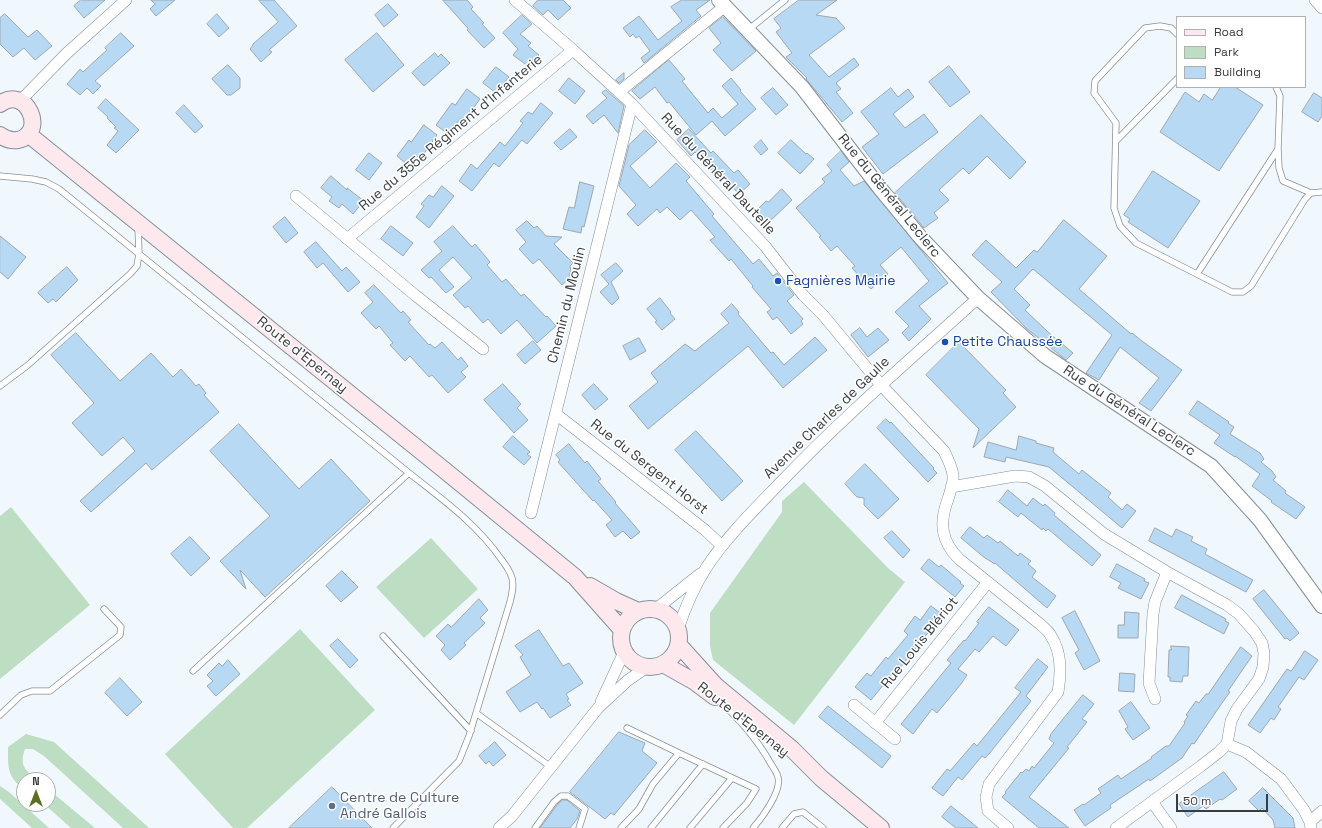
<!DOCTYPE html>
<html>
<head>
<meta charset="utf-8">
<style>
  body { margin:0 }
  #map { position:relative; width:1322px; height:828px; overflow:hidden; background:#f0f8fe; font-family:"Space Grotesk",sans-serif }
  canvas { display:block }
  .legend { position:absolute; left:1176px; top:16px; width:130px; height:72px; box-sizing:border-box; background:#fff; border:1px solid #b0b1b3; margin:0; padding:5px 7px; list-style:none; font-size:12px; color:#393d40 }
  .legend li { display:flex; align-items:center; gap:8px; height:20px }
  .legend b { width:20px; border:1px solid #b0b1b3 }
  .north { position:absolute; left:16px; top:772px; width:40px; height:40px; box-sizing:border-box; background:#fff; border:1px solid #b0b1b3; border-radius:50%; rotate:0deg; font-size:11px; font-weight:700; line-height:16px; text-align:center; color:#393d40 }
  .north::after { content:''; display:block; margin:auto; width:14px; height:18px; background:#5a7020; clip-path:polygon(50% 0,100% 100%,50% 72%,0 100%) }
  .scale { position:absolute; left:1176px; top:794px; width:92px; height:18px; box-sizing:border-box; border:2px solid #393d40; border-top:0; padding-left:5px; font-size:12px; line-height:14px; white-space:nowrap; color:#393d40; -webkit-text-stroke:3px #fff; paint-order:stroke }
</style>
</head>
<body>
<div id="map">
<canvas width="1322" height="828"></canvas>
<ul class="legend">
<li><b style="height:5px;background:#fde8ee"></b>Road</li>
<li><b style="height:11px;background:#bddec2"></b>Park</li>
<li><b style="height:11px;background:#b7d9f3"></b>Building</li>
</ul>
<div class="north">N</div>
<div class="scale">50 m</div>
</div>
<script>
const ctx = document.querySelector('canvas').getContext('2d');
ctx.lineJoin = 'round';
function fillPath(path, color) {
  ctx.fillStyle = color;
  ctx.fill(path, 'evenodd');
}
function stroke(path, color, width, dash) {
  ctx.strokeStyle = color;
  ctx.lineWidth = width;
  ctx.lineCap = dash ? 'butt' : 'round';
  ctx.setLineDash(dash || []);
  ctx.stroke(path);
}
function label(font, color, halo, rows, align = 'center') {
  ctx.font = font + ' "Space Grotesk",sans-serif';
  ctx.lineWidth = 3;
  ctx.setLineDash([]);
  ctx.textBaseline = 'middle';
  ctx.strokeStyle = halo;
  ctx.fillStyle = color;
  for (const [text, x, y, turn = 0] of rows) {
    ctx.save();
    ctx.translate(x, y);
    ctx.rotate((+turn || 0) * Math.PI / 180);
    ctx.textAlign = isNaN(turn) ? turn : align;
    if (halo) ctx.strokeText(text, 0, 0);
    ctx.fillText(text, 0, 0);
    ctx.restore();
  }
}
fillPath(new Path2D(`
  M804,482L888,568L905,582L794,725L713,660L710,646V613L782,512V501Z
  M11,507L90,605L0,679V516Z
  M431,538L478,589L424,638L376,587Z
  M300,629L375,710L247,828H233L165,754Z
  M26,734L54,742L149,828H123L44,756L33,749H25C19,765 25,770 37,780H24V789C7,777 8,767 8,747Z
  M0,786L9,792L49,828H32L0,799Z
  M48,789L95,828H71L44,804H48Z`), '#bddec2');
const building = new Path2D(`
  M81,0H105L84,18L74,6Z
  M151,0H175L156,16L150,9L155,4Z
  M259,0H274L297,26L269,50L272,52L261,62L250,49L253,45V44L278,22Z
  M443,0H467L473,7L471,9L484,23L482,24L495,38L484,48L467,30L468,29Z
  M538,0H563L571,8L558,20L548,10L543,15L533,6Z
  M682,0H710L696,10L701,16L644,63L641,58L650,51L639,36L636,38L633,34L630,37L623,28L639,16L658,40L682,21L671,7Z
  M799,0H837L816,15L836,18L845,28L809,55L829,77L854,58L859,65L836,83L841,89L836,92L853,113L842,122L806,79L807,78L786,57L792,53L776,32L781,28L774,19Z
  M388,4L398,15L384,27L375,15Z
  M5,14L28,37L37,30L52,46L35,60L24,48L13,57L0,44V18Z
  M217,14L229,28L219,37L207,24Z
  M522,15L532,24L520,34L531,43L528,46L539,55L529,67L513,55L518,49L503,33Z
  M723,17L756,51L732,71L713,50L721,43L709,28Z
  M121,33L134,46L95,81L101,86L93,94L87,88L80,95L67,84L80,69L83,72L98,58L107,50L105,48Z
  M377,33L404,65L373,92L345,60Z
  M435,53L438,57L441,54L450,63L424,86L412,73Z
  M669,60L685,79L682,81L708,113L713,108L722,118L738,104L722,86L731,78L741,90L740,91L756,109L725,136L712,121L696,135L669,102L667,103L655,87L640,99L632,91Z
  M228,65L240,78V88L231,95H227L212,79Z
  M949,66L970,92L950,107L929,82Z
  M496,67L509,77L496,93L483,83Z
  M624,73V79L619,83L616,80Z
  M569,78L585,91L575,104L559,91Z
  M1221,87H1235L1263,105L1219,171L1160,132L1185,92L1199,102L1204,94L1212,100Z
  M773,88L788,105L776,115L761,98Z
  M891,88L898,97L908,89L914,97L893,114L905,128L924,114L938,132L883,174L862,147L879,134L861,112Z
  M467,89L480,99L464,121L461,118L448,134L436,125L452,103L455,105Z
  M606,90L624,106L618,133L604,115L593,124L586,116L607,98L602,93Z
  M1314,93L1322,98V116L1318,122L1302,112Z
  M106,99L139,130L116,153L107,145L118,131L114,128L116,127L107,118L108,117L98,108Z
  M541,103L553,113L527,144L522,140L499,167L494,163L472,191L459,181L471,164L477,169L500,142L505,146L523,123L520,121L528,112L532,114Z
  M184,105L203,126L195,133L176,113Z
  M981,115L1026,162L1010,179L987,156L969,174L963,168L939,190L949,200L934,213L938,218L924,228L895,193Z
  M424,125L437,135L421,158L418,156L409,166L397,156L409,140L411,142Z
  M570,129L577,137L561,150L554,143Z
  M689,129L711,153L713,151L734,173L738,170L750,184L739,194L717,172L715,174L695,152L691,156L677,140Z
  M645,130L657,142L630,166L650,188L676,163L690,177L686,181L714,214L712,216L753,264L759,259L773,276L777,273L794,295L787,301L803,319L801,321L803,324L791,334L777,317L773,320L767,312L771,309L752,287L753,286L731,259L729,261L710,240L715,237L691,210L680,220L667,207L660,213L657,209L638,226L627,214L636,205L619,186L629,145Z
  M761,140L768,149L761,155L754,147Z
  M791,140L806,154L807,153L814,159L800,174L778,153Z
  M841,151L849,162L840,170L854,186L864,181L948,283L919,306L931,319L909,341L902,333L909,326L895,312L929,281L901,247L880,265L888,274L871,289L852,268L855,266L837,246L831,251L819,237L821,236L796,208L825,182L822,179L832,171L827,165Z
  M369,153L382,163L369,180L356,170Z
  M1153,171L1200,201L1168,248L1128,222L1130,219L1124,215Z
  M331,176L347,190V188L364,201L353,214L342,204L339,208L329,201L332,197L321,188Z
  M580,182L594,186L584,227L582,226L581,233L563,229L569,207L574,208Z
  M442,186L454,196L429,228L416,217L424,206L421,204L429,195L433,197Z
  M782,189L792,200L766,225L754,213L766,201L768,202Z
  M285,217L298,233L286,243L273,227Z
  M1064,220L1107,256L1079,289L1131,334L1132,333L1142,341L1182,370L1151,411L1139,403L1159,378L1120,347L1099,380L1086,373L1112,335L1105,329L1033,269L1014,289L1030,305L1025,310L1048,332L1073,353L1066,360L1026,328L991,292L1002,282L972,255L986,240L1016,268L1034,250L1037,252Z
  M527,221L534,228L537,226L546,236L562,237L554,244L573,263L570,266L571,271L569,275L571,277L562,285L539,259L533,264L519,249L526,242L516,230Z
  M391,226L413,243L403,256L381,239Z
  M453,226L472,247L475,244L490,262L487,265L502,282L506,279L521,296L524,294L546,317L547,316L556,326L537,343L517,320L501,334L488,319L483,323L468,306L465,308L453,295L472,278L453,257L439,270L454,287L446,293L431,277L429,278L421,270L442,251L434,242Z
  M0,236L26,257L8,279L0,272Z
  M316,242L342,271L346,267L360,282L348,292L323,263L317,268L304,252Z
  M616,263L623,271L611,282L619,298L612,305L600,292L609,284L601,275Z
  M67,267L78,280L56,302L53,299L48,303L38,293Z
  M374,285L401,313L403,311L411,320L408,322L429,345L430,344L435,348L442,342L458,360L461,357L468,366L461,372L466,377L448,393L432,375L429,377L410,356L405,361L390,345L393,343L379,326L376,329L361,313L373,302L365,293Z
  M660,298L671,312L670,313L675,319L662,330L655,322L657,321L647,309Z
  M732,304L739,312L738,314L771,353L773,352L784,365L815,337L827,350L783,388L748,346L648,429L629,406L658,382L651,373L685,344L695,351L729,323L721,314Z
  M860,328L867,337L878,328L889,340L868,357L851,335Z
  M76,333L120,381L151,353L173,377L181,369L196,386L199,384L206,393L204,395L219,412L152,470L146,463L91,512L80,501L135,451L123,437L102,456L72,423L94,403L51,355Z
  M639,338L646,351L630,360L623,346Z
  M533,341L541,350L525,364L517,355Z
  M959,342L1006,390L1003,393L1016,407L973,448L979,429L926,375Z
  M503,384L521,404L517,408L528,420L514,433L484,400Z
  M594,384L608,399L595,410L582,395Z
  M1198,401L1229,422L1228,423L1234,427L1230,434L1260,453L1264,459L1261,462L1272,471L1276,477L1273,480L1286,491L1285,493L1305,507L1296,519L1271,502L1272,501L1252,486L1260,474L1235,456V457L1214,443L1220,435L1189,414Z
  M886,419L890,423L891,422L934,468L933,469L937,473L928,482L877,428Z
  M239,424L299,489L331,459L370,501L265,597L240,570L246,589L220,561L270,516L210,451Z
  M696,431L743,481L722,501L675,450Z
  M513,436L530,452L527,454L531,457L524,465L503,447Z
  M1019,436L1036,441V443L1054,448L1053,452L1079,474L1082,470L1111,493L1108,497L1122,510L1127,504L1136,511L1122,528L1049,467L1006,457L1005,462L984,457L988,442L1016,450Z
  M569,444L585,463L587,461L601,479L598,481L616,502L615,503L640,532L631,539L623,531L615,537L606,525L612,520L594,500L593,501L583,490L558,462L560,460L556,455Z
  M865,464L899,499L878,519L864,505V498L857,497L845,484Z
  M1008,490L1027,506L1033,498L1043,506L1045,504L1055,513L1054,515L1101,555L1092,566L1048,529L1046,531L1043,528L1042,530L1021,513L1018,517L999,502Z
  M970,527L984,538L987,535L998,543L1000,541L1018,556L1020,553L1031,561L1028,564L1036,571L1032,577L1056,596L1047,608L995,563V564L985,558L961,538Z
  M1155,528L1172,537L1176,529L1193,537L1191,541L1207,549L1205,554L1253,580L1246,592L1149,541Z
  M892,531L910,550L903,558L884,538Z
  M190,537L210,558L191,576L171,554Z
  M929,559L939,567L941,565L961,582L960,583L964,586L955,597L921,569Z
  M1117,564L1145,579L1144,581L1149,583L1141,599L1118,588L1121,583L1110,577Z
  M342,571L358,587L341,602L326,586Z
  M1264,590L1299,633L1290,641L1287,638L1285,639L1253,599Z
  M1182,595L1226,619L1225,621L1229,623L1224,634L1175,608Z
  M479,599L488,610L480,618L485,623L464,643L466,645L450,660L441,650L445,645L436,636L448,624L451,627Z
  M931,606L942,614L938,618L939,619L900,668L898,667L871,700L855,687L867,673L871,676L886,657L888,659L908,635L904,631L915,616L920,620Z
  M989,607L1019,630L1006,646L993,636L979,652L975,649L958,669L967,675L961,684L937,713L932,709L913,734L901,724L951,663L947,660L964,640L965,641L979,623L977,622Z
  M1075,611L1100,661L1084,670L1075,653L1079,650L1062,618Z
  M1125,612L1139,613L1138,638H1118V625H1124Z
  M539,630L563,666L569,663L583,683L566,694L569,699L567,700L571,705L550,718L543,708L542,709L537,702L520,712L506,692L531,675L520,657L523,655L515,646Z
  M338,639L358,660L350,668L330,646Z
  M1171,646L1189,647L1188,676H1183L1182,682L1170,681V677H1168L1169,650H1171Z
  M1241,647L1252,656L1228,691L1230,692L1222,703L1194,744L1192,743L1182,758L1150,781L1149,779L1110,805L1111,808L1085,826L1074,810L1083,804L1084,805L1101,793L1098,789L1118,775L1121,779L1152,758L1151,757L1166,746H1169L1185,723L1184,722L1188,716L1186,715L1196,701L1199,703L1206,694H1208Z
  M1305,651L1318,660L1304,680L1299,677L1278,707L1281,709L1274,720L1271,718L1260,733L1248,725L1287,669L1291,671Z
  M1038,659L1048,667L1026,696L1031,701L989,754L985,758L982,756L962,780L958,777L943,796L932,788L947,769L950,771L974,743L977,746L1021,692L1015,688Z
  M228,660L240,674L216,696L207,686L213,681L207,675L219,663L222,666Z
  M1120,673L1135,674L1134,692L1119,691Z
  M120,678L142,702L127,716L105,693Z
  M1083,695L1094,704L1082,719L1087,722L1067,747L1069,748L1029,797L1069,828H1039L1002,797L1006,793L1005,792L1021,772L1022,773L1026,769L1029,771L1032,766L1034,768L1054,743L1049,739L1051,734Z
  M1131,702L1150,728L1133,740L1125,729L1128,727L1119,711Z
  M828,706L891,756L882,768L819,717Z
  M619,732L645,743L642,751L657,763L614,815L611,813L605,819L570,792Z
  M495,742L506,755L493,766L489,761L486,764L479,756Z
  M1224,772L1237,789L1222,800L1220,799L1206,809L1203,806L1188,817L1179,804Z
  M332,787L372,828H289Z
  M1263,788L1293,818L1295,828H1275L1273,820L1262,808L1259,811L1249,801Z
  M563,800H567L580,811L577,819L570,828H540L557,805Z
  M951,806L966,818L978,828H956L942,817Z`);
fillPath(building, '#b7d9f3');
stroke(building, '#9ea7ae', 1);
const service = new Path2D(`
  M748,30L785,0
  M1177,34L1171,28L1160,26L1145,28L1095,81L1094,93L1116,123L1114,208L1120,226L1136,243L1232,292H1243L1251,286L1305,199L1311,193
  M1276,87L1280,96L1278,149L1279,168L1283,181L1311,193L1322,192
  M1117,140L1177,79
  M0,176L32,179L46,182L59,189L409,473C442,499 477,524 501,559C505,564 510,571 512,578C514,586 512,594 510,602L469,736L459,761L393,828
  M1197,274L1278,149
  M0,386L28,365L130,274L137,266L139,254L138,226
  M383,636L471,731
  M193,671L409,473
  M716,698C738,718 756,737 771,764C773,767 777,773 778,777C782,791 762,818 753,828
  M476,713L551,767
  M0,715L21,695L32,691H50L120,635L121,627L104,609
  M627,728L679,753
  M535,828L554,802L561,796H568L585,809L579,828
  M621,828L639,809L653,784L679,753L756,789L747,803L723,828
  M651,828L703,764
  M690,828L732,778
  M782,828L794,814L803,812L823,828`);
const minor = new Path2D(`
  M515,0L573,50L632,104L765,246L803,295L823,315L881,385L944,451C948,459 952,467 953,475C954,482 950,492 948,499C939,523 941,541 959,559L1040,624C1044,628 1049,631 1051,636C1062,653 1061,673 1058,692L989,784L986,797L988,811L1008,828
  M1315,0L1322,8
  M619,92L725,6
  M20,101L67,53L126,0
  M296,196L415,295L483,349
  M347,239L573,50
  M556,414L705,530L722,546
  M951,487L1015,476L1029,477L1045,486L1104,534L1167,572L1227,605L1239,614L1254,631L1262,643L1264,653L1263,667L1259,679L1237,709L1231,721L1227,744L1219,752L1201,766L1116,828
  M531,513L632,104
  M656,609L700,574
  M678,629C685,608 694,587 706,568C727,536 755,509 781,482C843,417 912,358 978,298
  M1155,699L1149,683L1153,614L1155,602L1167,572
  M601,702L624,652
  M854,705L895,739
  M875,723L988,582
  M1227,744L1246,752L1281,779L1304,810L1310,822L1311,828
  M1152,802L1171,828
  M1310,822L1322,811
  M499,828L512,816L598,708L627,681L647,667`);
const tertiary = new Path2D(`
  M719,0L802,87L879,187L921,238L978,298L1045,356L1211,466L1260,520L1322,606`);
const secondary = new Path2D(`
  M0,104C26,84 48,133 18,140C11,141 5,139 0,135
  M28,134L443,469L575,577L622,630
  M590,586L616,601L638,611
  M621 638a29 29 0 1 1 58 0a29 29 0 1 1-58 0Z
  M679,645L716,686L792,749L821,778L881,828
  M663,664L695,682L715,697`);
stroke(service, '#878f96', 7);
stroke(minor, '#878f96', 12);
stroke(tertiary, '#878f96', 16);
stroke(secondary, '#878f96', 18);
stroke(service, '#fff', 5.5);
stroke(minor, '#fff', 11);
stroke(tertiary, '#fff', 14);
stroke(secondary, '#fde8ee', 16);
for (const [x, y, r, color] of [
  [778,281,4,"#1a4fb4"],
  [945,342,4,"#1a4fb4"],
  [332,806,4,"#5c6f8a"]
]) {
  const dot = new Path2D();
  dot.arc(x, y, r, 0, 2 * Math.PI);
  ctx.fillStyle = color;
  ctx.fill(dot);
  stroke(dot, '#fff', 1.5);
}
label('14px', '#393d40', '#fff', [
  ["Rue du 355e Régiment d'Infanterie",451,133,-40],
  ["Rue du Général Dautelle",718,174,47],
  ["Rue du Général Leclerc",889,196,51],
  ["Chemin du Moulin",567,305,-76],
  ["Route d'Epernay",302,355,39],
  ["Rue du Général Leclerc",1129,411,33],
  ["Avenue Charles de Gaulle",827,418,-44],
  ["Rue du Sergent Horst",649,467,38],
  ["Rue Louis Blériot",920,643,-51],
  ["Route d'Epernay",743,720,38]
]);
label('14px', '#164399', '#fff', [
  ["Fagnières Mairie",786,281],
  ["Petite Chaussée",953,342]
], 'left');
label('14px', '#4e5e75', '#fff', [
  ["Centre de Culture",340,798],
  ["André Gallois",340,814]
], 'left');
</script>
</body>
</html>
